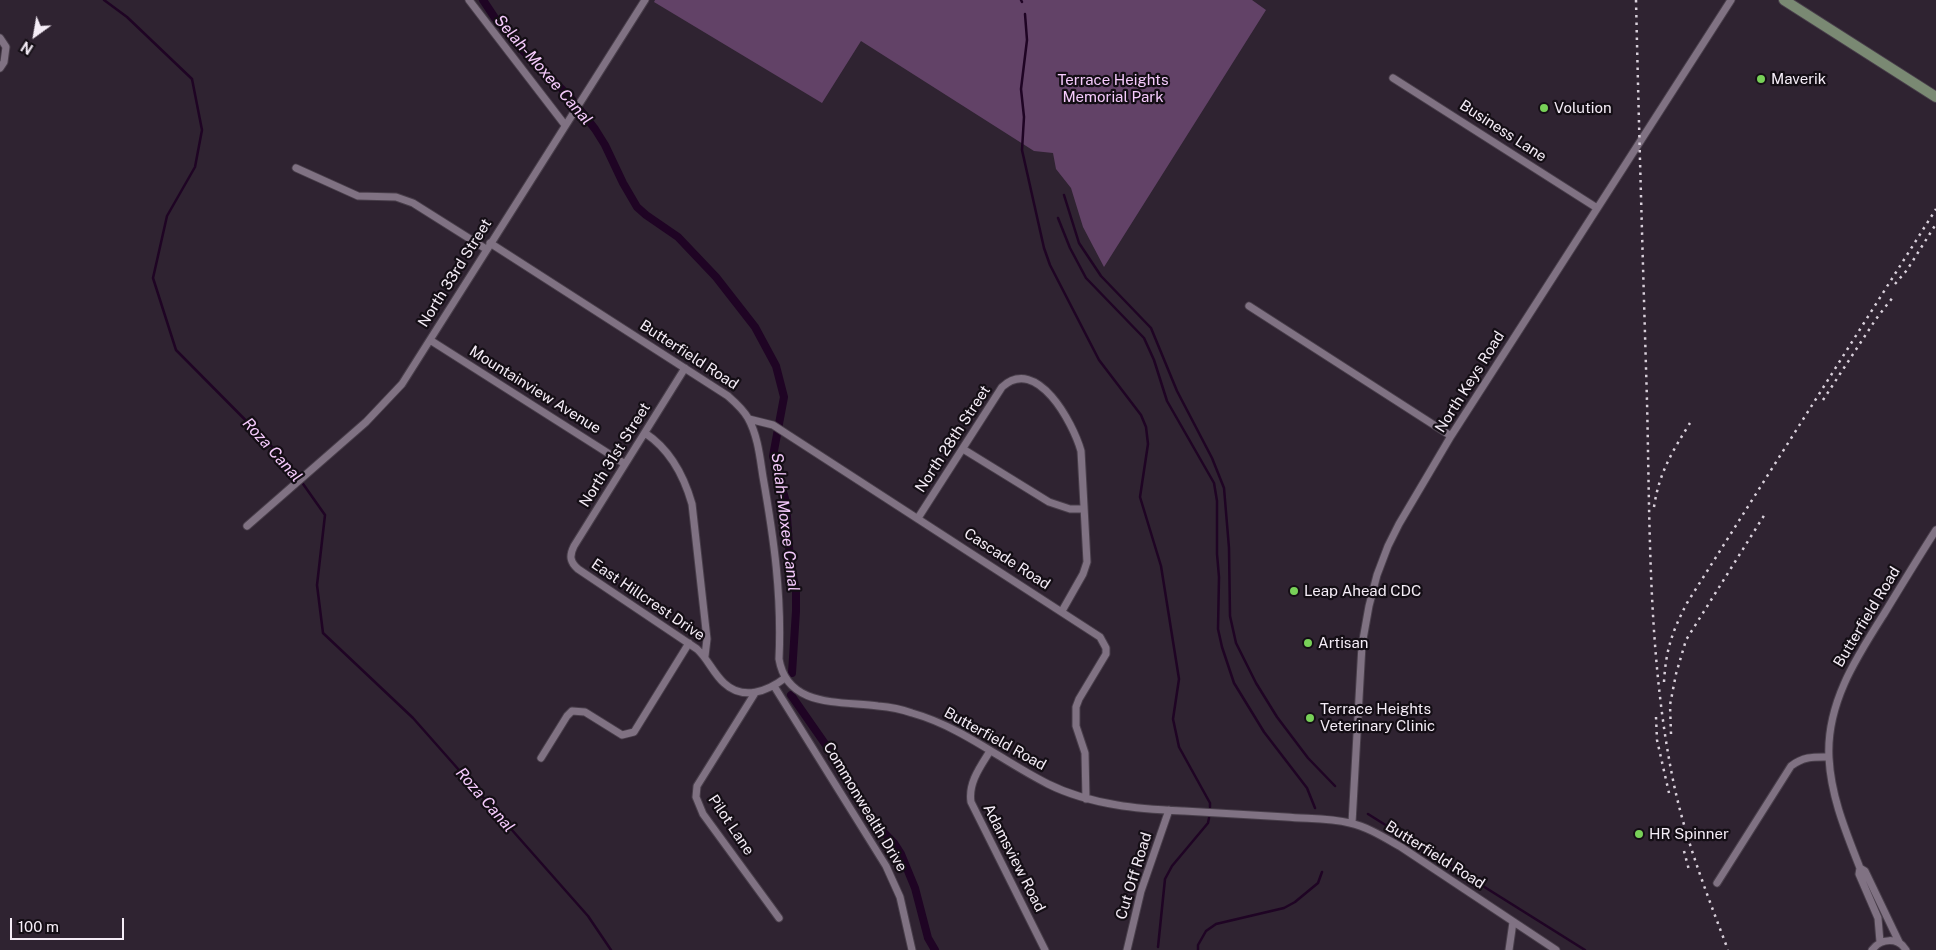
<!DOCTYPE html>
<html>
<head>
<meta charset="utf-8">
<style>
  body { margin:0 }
  #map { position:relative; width:1936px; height:950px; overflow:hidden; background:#2f2331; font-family:"Public Sans",sans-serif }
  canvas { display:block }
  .north { position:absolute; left:10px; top:10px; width:50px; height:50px; -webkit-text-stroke:4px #140e15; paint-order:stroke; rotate:212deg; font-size:14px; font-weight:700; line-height:20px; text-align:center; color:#f5edf7 }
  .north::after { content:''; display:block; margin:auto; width:18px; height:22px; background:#f5edf7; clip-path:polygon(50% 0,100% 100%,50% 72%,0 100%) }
  .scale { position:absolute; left:10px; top:918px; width:114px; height:22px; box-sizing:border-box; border:2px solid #f5edf7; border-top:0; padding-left:6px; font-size:15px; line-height:18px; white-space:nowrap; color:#f5edf7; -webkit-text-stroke:4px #140e15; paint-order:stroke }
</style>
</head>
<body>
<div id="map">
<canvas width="1936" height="950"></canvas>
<div class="north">N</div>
<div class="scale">100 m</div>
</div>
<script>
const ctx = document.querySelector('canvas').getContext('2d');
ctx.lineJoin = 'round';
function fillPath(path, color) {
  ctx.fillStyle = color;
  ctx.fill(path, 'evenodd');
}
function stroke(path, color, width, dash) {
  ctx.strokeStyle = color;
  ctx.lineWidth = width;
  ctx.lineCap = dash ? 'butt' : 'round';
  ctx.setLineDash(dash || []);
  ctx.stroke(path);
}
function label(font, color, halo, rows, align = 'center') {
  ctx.font = font + ' "Public Sans",sans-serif';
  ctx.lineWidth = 4.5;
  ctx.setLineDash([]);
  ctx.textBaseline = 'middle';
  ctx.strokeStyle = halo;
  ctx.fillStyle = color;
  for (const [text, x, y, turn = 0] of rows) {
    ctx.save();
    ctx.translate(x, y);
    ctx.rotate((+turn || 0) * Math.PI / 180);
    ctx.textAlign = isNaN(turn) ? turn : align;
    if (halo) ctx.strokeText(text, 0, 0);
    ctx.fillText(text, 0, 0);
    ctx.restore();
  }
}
fillPath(new Path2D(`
  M655,0H1252L1266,10L1104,267L1083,227L1071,188L1056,169L1053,153L1034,151L861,41L822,103L654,2Z`), '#624267');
stroke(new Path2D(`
  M104,0L127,17L192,79L202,130L195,167L167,216L153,278L176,350L289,464L325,515L317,585L323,633L413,718L588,916L611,950
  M1021,0L1022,2
  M1025,14L1027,40L1021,89L1024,117L1022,150L1044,248L1050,265L1099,360L1141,415L1146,427L1148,444L1140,497L1161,566L1179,679L1173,719L1179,747L1210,803V807
  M1064,195L1079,243L1101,276L1151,328L1177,391L1212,458L1224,488L1229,548L1230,616L1236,643L1256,683L1277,717L1308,758L1335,786
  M1058,218L1070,248L1086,278L1144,338L1154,360L1167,401L1214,483L1217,501V554L1219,577L1218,629L1222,647L1234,683L1264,732L1307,788L1315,808
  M1368,814L1585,950
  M1158,947L1165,879L1172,866L1208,823L1209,818
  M1198,950V945L1206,931L1216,924L1284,908L1295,902L1318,883L1322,872`), '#1f0424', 2.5);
stroke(new Path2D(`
  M483,0L495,18L522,50L570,97L595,129L605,145L623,183L637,207L646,215L678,237L716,277L755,327L776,366L784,397L773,456L786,502L790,561L796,591V611L792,673
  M791,695L844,771L870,818L894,843L901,854L915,888L928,938L935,950`), '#1f0424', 8);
const street = new Path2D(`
  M469,0L565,125
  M0,38L6,47L4,62L0,68
  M1393,78L1597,208
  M296,168L358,196L396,197L413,203L486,249
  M490,243L728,396C736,403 743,409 748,418C758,436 760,458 763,477C774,539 782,596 779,659C787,708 841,701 878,706C890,707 901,709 912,713C962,727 1002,761 1048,784C1070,795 1093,801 1117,805C1139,809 1162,810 1184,811C1218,813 1252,815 1286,817C1307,819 1329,818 1350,823C1368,827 1385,838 1401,847L1556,950
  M1249,306L1451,436
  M430,340L625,464
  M685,368L574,546C569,556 570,562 578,569L697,649C708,659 713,673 724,683C743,701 768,691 785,678
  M749,419L773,425L1100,637L1106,648V654L1079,699L1076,707V726L1085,753L1086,799
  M645,433C671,450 684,476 692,504L707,639L705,656
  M963,449L1049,502L1070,509H1084
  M918,518L1002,387C1037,355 1073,423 1081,451L1087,562L1083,574L1062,611
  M247,526L366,422L402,384L645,0
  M774,686L886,866L900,897L912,950
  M755,693L697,786L696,797L703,814L779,918
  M990,751C980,767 968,783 971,802L1045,950
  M541,758L567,716L572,711L585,712L622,735L634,732L689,643
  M1352,823L1362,645L1369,606L1377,575L1388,546L1399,524L1451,436L1731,0
  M1860,868L1859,874L1878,918L1880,942
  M1717,883L1791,766C1804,756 1814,757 1829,757
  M1899,942L1865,871L1860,868C1846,832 1831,797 1829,758C1826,704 1856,658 1884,614C1901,586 1918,558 1936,530
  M1127,950L1141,891L1169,810
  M1509,950L1513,922
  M1872,950C1881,938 1898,937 1906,950`);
const secondary = new Path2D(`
  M1784,0L1936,97`);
stroke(street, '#483e4a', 9);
stroke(secondary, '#483e4a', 12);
stroke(street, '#807283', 7);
stroke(secondary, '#7a8973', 10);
stroke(new Path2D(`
  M1636,0C1639,134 1643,267 1647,401C1650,527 1648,656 1673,780C1685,839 1707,894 1728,950
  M1895,284L1907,270L1936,224
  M1823,400L1876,319L1893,297
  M1654,507C1659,473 1672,452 1690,423
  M1664,682C1666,649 1672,632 1687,603L1936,209
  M1656,717L1657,740L1669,793
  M1671,734L1670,705L1676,674L1686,640L1765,514
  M1684,851L1689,870`), '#d9d0db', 2.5, [2.5, 5]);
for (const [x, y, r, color] of [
  [1761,79,5,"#78d158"],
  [1544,108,5,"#78d158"],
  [1294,591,5,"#78d158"],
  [1308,643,5,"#78d158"],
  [1310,718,5,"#78d158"],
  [1639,834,5,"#78d158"]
]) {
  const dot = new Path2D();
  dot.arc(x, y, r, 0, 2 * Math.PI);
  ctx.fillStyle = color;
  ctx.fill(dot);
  stroke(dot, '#140e15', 2);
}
label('15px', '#f5edf7', '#140e15', [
  ["Maverik",1771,79],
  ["Volution",1554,108],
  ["Leap Ahead CDC",1304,591],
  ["Artisan",1318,643],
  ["Terrace Heights",1320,709],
  ["Veterinary Clinic",1320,726],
  ["HR Spinner",1649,834]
], 'left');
label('15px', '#f6cbfd', '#140e15', [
  ["Terrace Heights",1113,80],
  ["Memorial Park",1113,97]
]);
label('15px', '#f5edf7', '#140e15', [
  ["Business Lane",1503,131,33],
  ["North 33rd Street",455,273,-58],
  ["Butterfield Road",689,355,33],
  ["North Keys Road",1470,382,-58],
  ["Mountainview Avenue",535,390,32],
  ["North 28th Street",953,439,-57],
  ["North 31st Street",615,455,-58],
  ["Cascade Road",1007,559,33],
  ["East Hillcrest Drive",648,600,34],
  ["Butterfield Road",1867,617,-59],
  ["Butterfield Road",995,739,29],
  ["Commonwealth Drive",865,807,59],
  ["Pilot Lane",731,825,56],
  ["Butterfield Road",1435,855,32],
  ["Adamsview Road",1014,858,63],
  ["Cut Off Road",1134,876,-73]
]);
label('italic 16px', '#f6cbfd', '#140e15', [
  ["Selah-Moxee Canal",543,70,49],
  ["Roza Canal",272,450,48],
  ["Selah-Moxee Canal",785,522,83],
  ["Roza Canal",485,800,49]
]);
</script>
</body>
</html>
